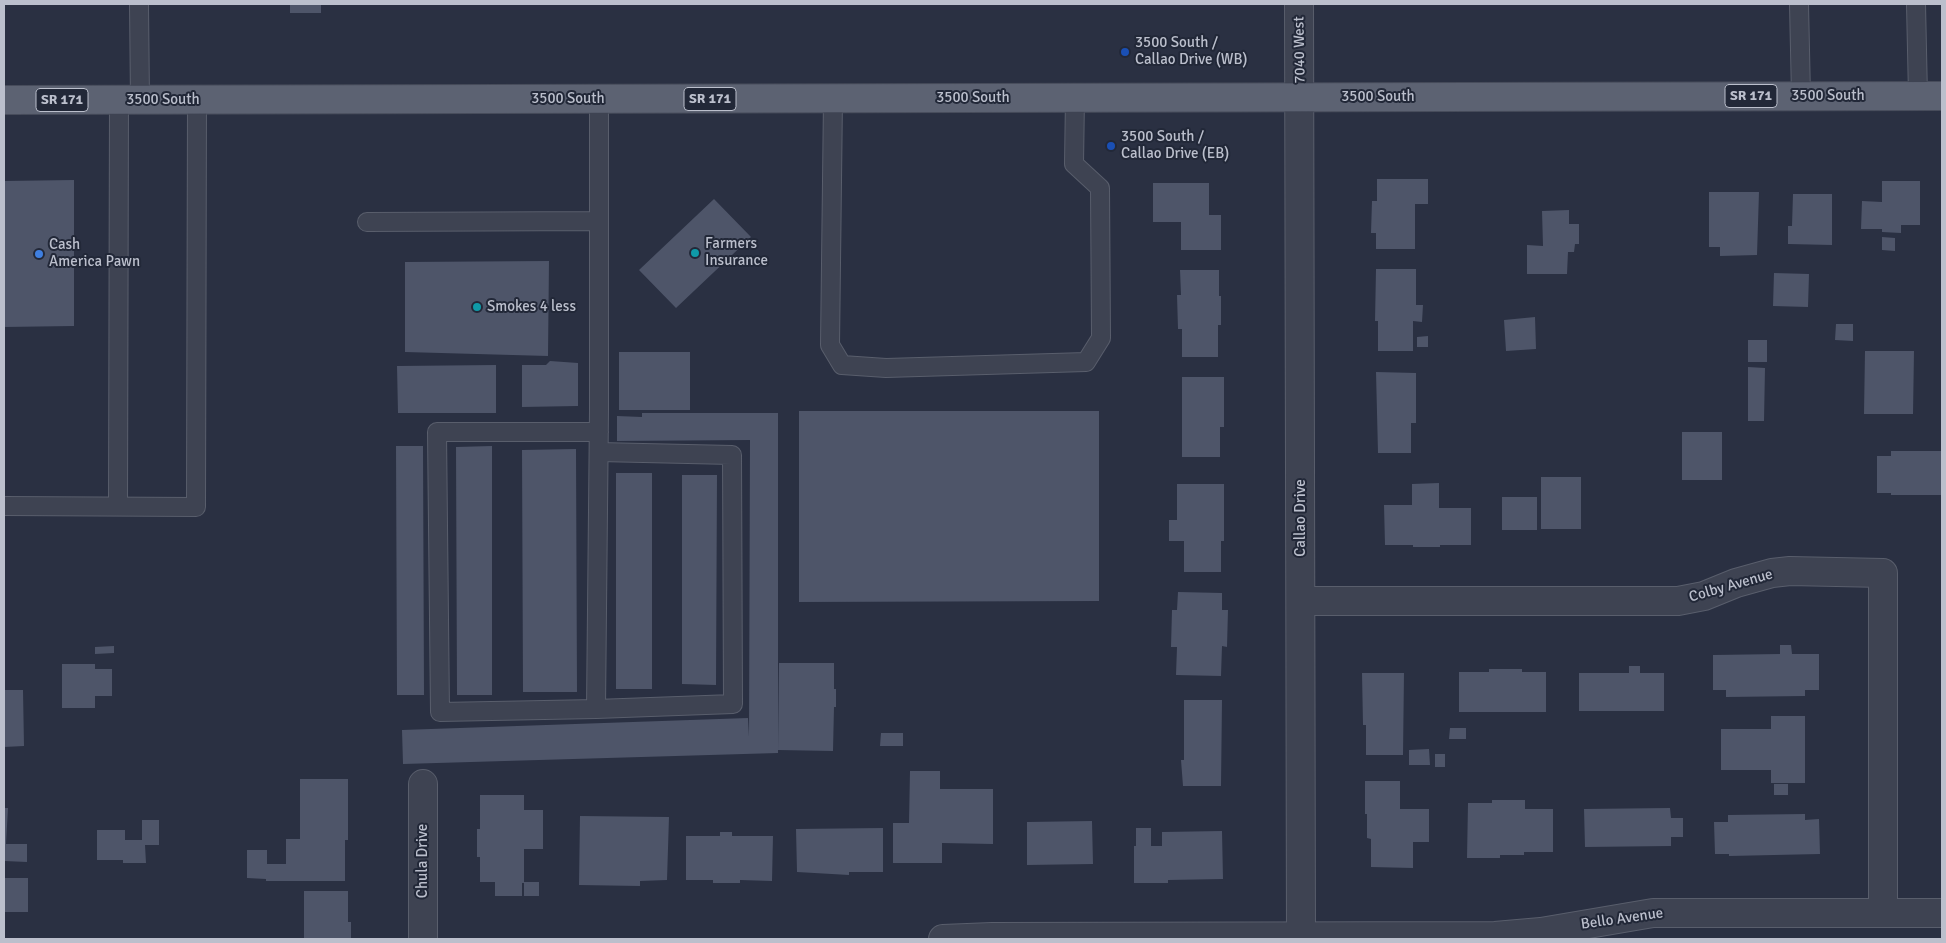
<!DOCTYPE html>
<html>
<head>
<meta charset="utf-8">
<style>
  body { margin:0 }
  #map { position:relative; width:1946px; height:943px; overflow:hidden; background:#2a3042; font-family:Signika,sans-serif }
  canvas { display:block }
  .frame { position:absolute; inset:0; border:5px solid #bbbfcc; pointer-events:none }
</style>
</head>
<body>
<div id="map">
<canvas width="1946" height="943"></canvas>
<div class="frame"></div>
</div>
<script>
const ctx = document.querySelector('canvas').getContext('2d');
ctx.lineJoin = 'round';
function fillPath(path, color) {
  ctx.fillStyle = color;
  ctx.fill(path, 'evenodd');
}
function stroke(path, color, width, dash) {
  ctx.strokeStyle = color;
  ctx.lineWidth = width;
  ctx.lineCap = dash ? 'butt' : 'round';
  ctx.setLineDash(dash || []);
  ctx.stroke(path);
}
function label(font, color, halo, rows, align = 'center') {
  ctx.font = font + ' Signika,sans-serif';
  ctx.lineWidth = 4;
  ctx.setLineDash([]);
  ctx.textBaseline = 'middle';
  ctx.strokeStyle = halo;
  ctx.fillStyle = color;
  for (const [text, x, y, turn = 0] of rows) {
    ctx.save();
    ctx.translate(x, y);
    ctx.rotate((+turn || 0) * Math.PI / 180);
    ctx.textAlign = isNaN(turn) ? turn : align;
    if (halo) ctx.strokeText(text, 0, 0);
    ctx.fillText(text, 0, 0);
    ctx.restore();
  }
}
fillPath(new Path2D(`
  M290,4H321V13H290Z
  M1377,179H1428V204H1415V249H1376V233H1371L1372,201H1377Z
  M74,180V326L4,327V181Z
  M1882,181H1920V225H1901V233L1882,232V229H1861L1862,201L1882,202Z
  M1153,183H1209V215H1221V250H1181V222H1153Z
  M1709,192H1759L1757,255L1720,256V247H1709Z
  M1793,194H1832V245L1788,244V226H1792Z
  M714,199L751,237L676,308L639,270Z
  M1569,210V224H1579V244H1575L1574,252H1568L1567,274H1527V245L1543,246L1542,211Z
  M1882,237L1895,238V251L1882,250Z
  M549,261L548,356L405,352V262Z
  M1376,269H1416V305H1423L1422,322L1413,321V351H1378V321H1375Z
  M1180,270H1219V296H1221V325H1218V357H1182V329H1178L1177,295H1181Z
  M1774,273L1809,274L1808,307L1773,306Z
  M1535,317L1536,349L1506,351L1504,320Z
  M1836,324H1853V341L1835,340Z
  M1428,336V347H1417V337Z
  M1748,340H1767V362H1748Z
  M1865,351H1914L1913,414H1864Z
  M619,352H690V410H619Z
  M550,361L578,363V406L522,407V365H546Z
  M496,365V413H398L397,366Z
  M1748,367L1765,368L1764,421H1748Z
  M1376,372L1416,373V423H1411V453H1378Z
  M1182,377H1224V427H1220V457H1182Z
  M799,411H1099V601L799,602Z
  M642,413H778V753L403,764L402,730L748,718L749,737L750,440L617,441V416L642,417Z
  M1682,432H1722V480H1682Z
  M396,446H423L424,695H397Z
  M492,446V695H457L456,447Z
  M576,449L577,692H523L522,450Z
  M1891,451H1942V495H1891V493H1877V456H1891Z
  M616,473H652V689H616Z
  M682,475H717L716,685L682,684Z
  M1541,477H1581V529H1541Z
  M1439,483V508H1471V545H1440V547H1413V545H1385L1384,505H1412V484Z
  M1177,484H1224V541H1221V572H1184V541H1169V520H1177Z
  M1502,497H1537V530H1502Z
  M1178,592L1222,593V610H1228L1227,647L1222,646L1221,676L1176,675L1177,647H1171L1172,610H1177Z
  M1780,645H1791L1792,654H1819V690H1805V696L1726,697V690H1713V655L1780,654Z
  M114,646V653L95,654V647Z
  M779,663H834V689H836V707H834L833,751L778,750Z
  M62,664H95V669H112V696H95V708H62Z
  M1629,666H1640V673H1664V711H1579V673H1629Z
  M1489,669H1522V672H1546V712H1459V672H1489Z
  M1362,673H1404L1403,755H1366V725H1363Z
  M4,690H23L24,746L4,747Z
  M1184,700H1222L1221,786H1183L1181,760H1184Z
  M1771,716H1805V783H1771V770H1721V729H1771Z
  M1450,728H1466V739H1449Z
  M881,733H903V746H880Z
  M1429,749L1430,765H1409V750Z
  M1435,754H1445V767H1435Z
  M910,771H940V789H993V844L942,843V863H893V823H909Z
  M300,779H348V840H345V881H266V879L247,878V850H267V864H286V839H300Z
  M1365,781H1400V809H1429V842H1413V868L1371,867V839L1367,838V814H1365Z
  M1774,784H1788V795H1774Z
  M480,795H524V810H543V849H524V882H539V896H524V883H522V896H495V882H480V857H477V829H480Z
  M1492,800H1525V809H1553V852H1524V855H1500V858H1467L1468,803H1492Z
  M4,808H8L6,844H27V862L4,861Z
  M1670,808L1671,818H1683V837H1671V846L1585,847L1584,809Z
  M1805,814V820L1819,819L1820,854L1729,856V854H1715L1714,822H1728V815Z
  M580,816L669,817L667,880L640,881V886L579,885Z
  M142,820H159V845H145L146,863H123V860H97V830H125V840H142Z
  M1092,821L1093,864L1027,865V822Z
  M883,828V872H849V875L797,872L796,829Z
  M1136,828H1151V846H1162V832L1222,831L1223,879L1168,880V883H1134V846H1136Z
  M720,832H732V836H773L772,881L740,880V883H713V880H686V836H720Z
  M4,878H28V912H4Z
  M304,891H348V922H351V939H304Z`), '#4e5569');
const service = new Path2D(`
  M139,4L140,100
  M1799,4L1801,96
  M1916,4L1918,96
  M599,99V410L596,709L733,704L732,455L599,452
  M833,99L830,345L842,365L886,368L1086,362L1101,338L1100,188L1074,164L1075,98
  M367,222L599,221
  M4,506L196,507L197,100
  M118,506L119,100
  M596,709L440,712L437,432H599`);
const minor = new Path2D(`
  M1299,4L1301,939
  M1301,601H1678L1704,596L1736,583L1772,573L1790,571L1883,573V913
  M423,784V939
  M943,939L992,937L1495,936L1541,932L1653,913H1942`);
const primary = new Path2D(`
  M4,100L1942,96`);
stroke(service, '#595e6c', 20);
stroke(minor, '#595e6c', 30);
stroke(primary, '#474c5b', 30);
stroke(service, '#3e4352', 18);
stroke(minor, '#3e4352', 28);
stroke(primary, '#5c6272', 28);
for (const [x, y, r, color] of [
  [1125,52,5,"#1a4fb4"],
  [1111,146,5,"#1a4fb4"],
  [695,253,5,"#0f9aa8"],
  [39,254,5,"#3f7fe0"],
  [477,307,5,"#0f9aa8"]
]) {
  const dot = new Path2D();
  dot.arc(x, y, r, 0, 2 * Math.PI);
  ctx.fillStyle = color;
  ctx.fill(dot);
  stroke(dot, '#222838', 2);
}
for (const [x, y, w] of [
  [1751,96,52],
  [710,99,52],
  [62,100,52]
]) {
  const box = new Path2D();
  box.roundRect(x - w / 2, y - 11.5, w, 23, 4);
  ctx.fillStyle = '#222838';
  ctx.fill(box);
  stroke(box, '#bbbfcc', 1);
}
label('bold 14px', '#bbbfcc', null, [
  ["SR 171",1751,96],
  ["SR 171",710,99],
  ["SR 171",62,100]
]);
label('15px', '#bbbfcc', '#222838', [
  ["3500 South /",1135,43],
  ["Callao Drive (WB)",1135,60],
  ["3500 South /",1121,137],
  ["Callao Drive (EB)",1121,154],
  ["Farmers",705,244],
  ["Insurance",705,261],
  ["Cash",49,245],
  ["America Pawn",49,262],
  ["Smokes 4 less",487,307]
], 'left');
label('15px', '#bbbfcc', '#222838', [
  ["7040 West",1300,50,-91],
  ["3500 South",1828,96],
  ["3500 South",1378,97],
  ["3500 South",973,98],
  ["3500 South",568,99],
  ["3500 South",163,100],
  ["Callao Drive",1301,518,-90],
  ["Colby Avenue",1731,586,-16],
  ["Chula Drive",423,861,-90],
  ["Bello Avenue",1622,919,-8]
]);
</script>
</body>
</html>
